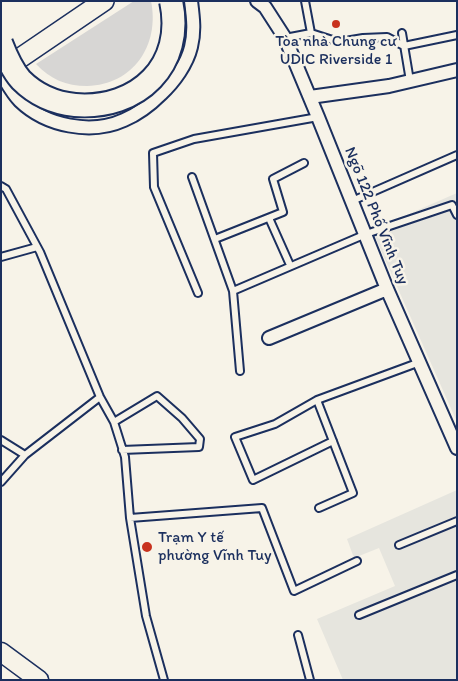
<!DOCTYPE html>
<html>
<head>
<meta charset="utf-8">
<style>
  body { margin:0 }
  #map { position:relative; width:458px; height:681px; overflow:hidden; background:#f7f3e8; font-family:Itim,sans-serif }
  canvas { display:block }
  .frame { position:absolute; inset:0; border:2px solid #1b2f5e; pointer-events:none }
</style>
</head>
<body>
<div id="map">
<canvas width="458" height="681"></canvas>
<div class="frame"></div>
</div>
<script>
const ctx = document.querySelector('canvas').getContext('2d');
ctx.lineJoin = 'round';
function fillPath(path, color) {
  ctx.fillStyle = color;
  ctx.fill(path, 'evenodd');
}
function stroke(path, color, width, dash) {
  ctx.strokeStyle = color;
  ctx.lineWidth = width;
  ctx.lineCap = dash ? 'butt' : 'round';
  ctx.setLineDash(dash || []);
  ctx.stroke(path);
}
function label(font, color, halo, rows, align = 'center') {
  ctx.font = font + ' Itim,sans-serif';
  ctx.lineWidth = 5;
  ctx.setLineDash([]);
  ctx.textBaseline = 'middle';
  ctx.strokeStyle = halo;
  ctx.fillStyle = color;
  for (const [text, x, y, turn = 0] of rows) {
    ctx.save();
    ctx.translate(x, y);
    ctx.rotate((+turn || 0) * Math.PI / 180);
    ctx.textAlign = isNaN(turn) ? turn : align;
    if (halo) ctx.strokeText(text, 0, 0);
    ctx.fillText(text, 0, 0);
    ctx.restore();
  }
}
fillPath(new Path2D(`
  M457,193V422L372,230Z
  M457,490V680H343L317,619L395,586L379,548L354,558L347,539Z`), '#e6e5de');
fillPath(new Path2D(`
  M134,1H151C160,45 133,85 87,86C66,86 50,79 36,64Z`), '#d7d6d4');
const lane = new Path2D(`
  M311,33L339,42L363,38L387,37L404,46L457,35
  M402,33L410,81
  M285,38L311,33L305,1
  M192,177L233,291
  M1,186L6,189L40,252L100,397L114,422L125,457L130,518L146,616L164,680
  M352,201L457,155
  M269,218L290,265
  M215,239L283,212L273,179L304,163
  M1,257L37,247
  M198,293L154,187L153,153L194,139L318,117
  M240,371L233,291L366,234L452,205L457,215
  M317,400L353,493L319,508
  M114,422L157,396L182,418L200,439L199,447L122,450
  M1,440L25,455
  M333,441L253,480L235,437L275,424L317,400L420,362
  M1,482L25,455L100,397
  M130,518L262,508L294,591L357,561
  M399,545L457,521
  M359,615L457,575
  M298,635L310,680`);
const street = new Path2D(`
  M257,1L265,7L285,38L318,117L387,289L457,448
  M1,73C7,83 12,93 20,101C46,126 91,135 124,120C138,114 150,105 161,94C174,82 187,64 191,47C195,31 193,17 191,1
  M310,97L389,86L457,70
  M269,338L387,289`);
const secondary = new Path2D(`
  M1,652L39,680`);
const primary = new Path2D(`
  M1,71L104,1`);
stroke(lane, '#1b2f5e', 10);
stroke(street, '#1b2f5e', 16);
stroke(secondary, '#1b2f5e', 21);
stroke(primary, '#1b2f5e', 22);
stroke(lane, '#f7f3e8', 6);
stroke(street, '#f7f3e8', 12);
stroke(secondary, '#f7f3e8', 18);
stroke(primary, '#f7f3e8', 19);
const highwayBridge = new Path2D(`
  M1,43C6,56 12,70 21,80C36,95 55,103 75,105C138,110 185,65 171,1`);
stroke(highwayBridge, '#1b2f5e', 26, []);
stroke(highwayBridge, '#f7f3e8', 22);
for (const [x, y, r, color] of [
  [336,24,5,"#c8321e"],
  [147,547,6,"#c8321e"]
]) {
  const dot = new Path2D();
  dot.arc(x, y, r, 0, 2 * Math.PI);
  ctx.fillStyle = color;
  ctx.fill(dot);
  stroke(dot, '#f7f3e8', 2);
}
label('16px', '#1b2f5e', '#f7f3e8', [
  ["Tòa nhà Chung cư",336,42],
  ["UDIC Riverside 1",336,60],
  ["Trạm Y tế",158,538,"left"],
  ["phường Vĩnh Tuy",158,556,"left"]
]);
label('16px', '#1b2f5e', '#f7f3e8', [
  ["Ngõ 122 Phố Vĩnh Tuy",376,216,68]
]);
</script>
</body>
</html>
